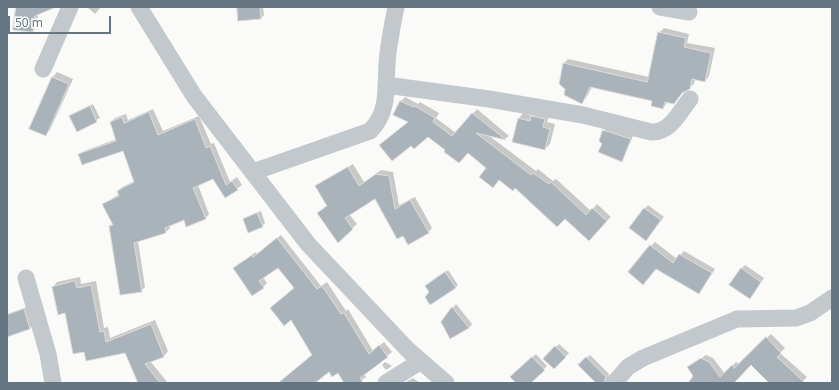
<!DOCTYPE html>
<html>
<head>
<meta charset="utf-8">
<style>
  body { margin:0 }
  #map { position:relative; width:839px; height:390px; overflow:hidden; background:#fafaf8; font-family:"Noto Sans",sans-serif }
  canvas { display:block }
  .frame { position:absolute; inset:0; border:8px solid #657683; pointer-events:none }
  .scale { position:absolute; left:8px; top:16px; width:103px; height:18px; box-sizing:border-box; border:2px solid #657683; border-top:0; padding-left:5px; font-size:12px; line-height:14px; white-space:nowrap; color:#657683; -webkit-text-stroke:3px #fff; paint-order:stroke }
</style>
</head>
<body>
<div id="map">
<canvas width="839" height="390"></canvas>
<div class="frame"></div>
<div class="scale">50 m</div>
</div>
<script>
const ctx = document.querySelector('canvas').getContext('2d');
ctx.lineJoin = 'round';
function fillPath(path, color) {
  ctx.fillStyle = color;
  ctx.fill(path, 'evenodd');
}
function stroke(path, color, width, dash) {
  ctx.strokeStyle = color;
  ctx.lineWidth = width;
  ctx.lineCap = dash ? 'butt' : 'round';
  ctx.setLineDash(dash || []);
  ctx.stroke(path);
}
fillPath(new Path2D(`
  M17,7H51L38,14L36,28L33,31Z
  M87,7H101L95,14Z
  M238,7H263L264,15L261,18Z
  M664,28L689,34L687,43L715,48L709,76L705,81L695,78L694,84L684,91L674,103L668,102L663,108L653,100L592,87L586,98L582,103L560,83L564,63L568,59L649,77L659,33Z
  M57,72L73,79L50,130L45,135L53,77Z
  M405,97L418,104L420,102L439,113L436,118L456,133L477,109L509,136L505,139L488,135L536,171L538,169L553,181L556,179L591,211L597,204L611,217L589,239L565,218L499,179L468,152L447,149L409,122L401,101Z
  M93,104L100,118L77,130L71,116Z
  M153,109L163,131L199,116L211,144L214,143L230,182L237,177L242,185L226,197L213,178L198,185L209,214L205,219H184L169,225L170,228L166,232L138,241L145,287L141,291L110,226L113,223L104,204L119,194L118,191L122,187L135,181L124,149L80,155L84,151L117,139L111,122L115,118L126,114L128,120Z
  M536,112L550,114L547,122L555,124L550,144L545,149L513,141L519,118L523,113L533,116Z
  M607,128L633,136L624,157L621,161L603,144L604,131Z
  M353,164L364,182L381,170L393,172L399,205L415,197L432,228L428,233L403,235L375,198L349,214L357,224L338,241L318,213L327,205L316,187Z
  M648,205L664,217L646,240L630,228Z
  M261,211L265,223L262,226L244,219Z
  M281,235L321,286L327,282L346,311L348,309L373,351L384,342L392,352L364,374L366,377L358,383H345L338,372L329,370L307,383H279L313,354L295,288L278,266L263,277L267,283L263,287L234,268L256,252L257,254Z
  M655,242L677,259L684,251L715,269L699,293L656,268L651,246Z
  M745,265L764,278L753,294L741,269Z
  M448,270L458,285L455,288L431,292L426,286Z
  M80,277L81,284L96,281L104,328L108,327L110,338L155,320L168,351L164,356L150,361L168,383H137L138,381L126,352L85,351L53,287L57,282Z
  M456,304L472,324L469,328L442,322Z
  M27,307L33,325L30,328L7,336V314Z
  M771,334L785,348L780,353L807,377L801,383H777L751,363L733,383H689L694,376L693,364L706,355L713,358L725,374L736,362L739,364Z
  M559,344L569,353L554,368L545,359Z
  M536,354L547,366L529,383H517L512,377Z
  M590,355L609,374L607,383H598L579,365Z
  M385,362L392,366L386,370L382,365Z
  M413,378L420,383H404Z`), '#0003');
const building = new Path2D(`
  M16,7H56L35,16L33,32L13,30Z
  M237,7H260L261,19L238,21Z
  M658,32L686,38L684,47L711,53L705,82L692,79L690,89L682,93L674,104L665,102L663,109L651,106L652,101L590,87L582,104L564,95L565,89L559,84L563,63L647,82Z
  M52,77L69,84L46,136L29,129Z
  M400,101L414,107L415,106L435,118L433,122L452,136L472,113L506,140L476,133L531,175L533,173L549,184L551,182L586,215L592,208L607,221L589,241L565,219L557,227L515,188L513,191L499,180L493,188L479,177L486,168L468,153L459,163L444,152L445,150L428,137L414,149L411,146L392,161L379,145L408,122L393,115Z
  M90,106L97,122L77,132L69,116Z
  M149,112L158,135L195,119L206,148L210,146L226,185L232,181L238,190L225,198L213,179L193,188L206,219L186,227L184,220L165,228L166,233L134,243L142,292L120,295L109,226L113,225L102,204L119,196L117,191L134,182L123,151L82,165L78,154L116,141L110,122L122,117L124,123Z
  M531,116L545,119L543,127L550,129L545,150L512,142L518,118L530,121Z
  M603,130L631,139L622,162L598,152L602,144L599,141Z
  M348,167L359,186L376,174L389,176L395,209L410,200L429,233L408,245L403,236L397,239L375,199L345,218L353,229L338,243L317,213L327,206L315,186Z
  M644,208L661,220L646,241L629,228Z
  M257,213L263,227L248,233L243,219Z
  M277,238L317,289L322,286L341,314L344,313L369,354L379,345L388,357L360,378L363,383H344L338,373L332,377L329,372L315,383H278L312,355L291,320L284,326L270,308L294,288L278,268L259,281L264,288L252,296L233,268L252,255L253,257Z
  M650,245L673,263L679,254L712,273L699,294L656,269L643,285L628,272Z
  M741,268L761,282L750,299L729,285Z
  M445,272L456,288L430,305L425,297L429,292L425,286Z
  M75,281L77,288L91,285L100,332L104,331L106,342L151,324L164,357L145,364L160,383H138L125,353L86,361L84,352L73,354L65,313L58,315L52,287Z
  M452,307L469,328L450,339L441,322Z
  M24,309L30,329L7,337V315Z
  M766,337L781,353L777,357L805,383H769L751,365L734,383H688L693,376L687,367L701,358L709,362L720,377L732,365L734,368Z
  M555,346L566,357L554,369L543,359Z
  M532,357L545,370L531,383H516L510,377Z
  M586,357L606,377L604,383H596L578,365Z`);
fillPath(building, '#aab3b9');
stroke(building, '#dcdcda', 1);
stroke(new Path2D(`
  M139,7L194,96L308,244L408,350L446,383
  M660,7L689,12
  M43,69L70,7
  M386,85L489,99L583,115L651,132C670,133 679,113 690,99
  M253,172L370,131C392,110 384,80 388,53C390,37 393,22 396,7
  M26,278L48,354L53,383
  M386,383L421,361
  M614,383L628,367L643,358L737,319L796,318L810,313L832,298`), '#c3c8cc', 17);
</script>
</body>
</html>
